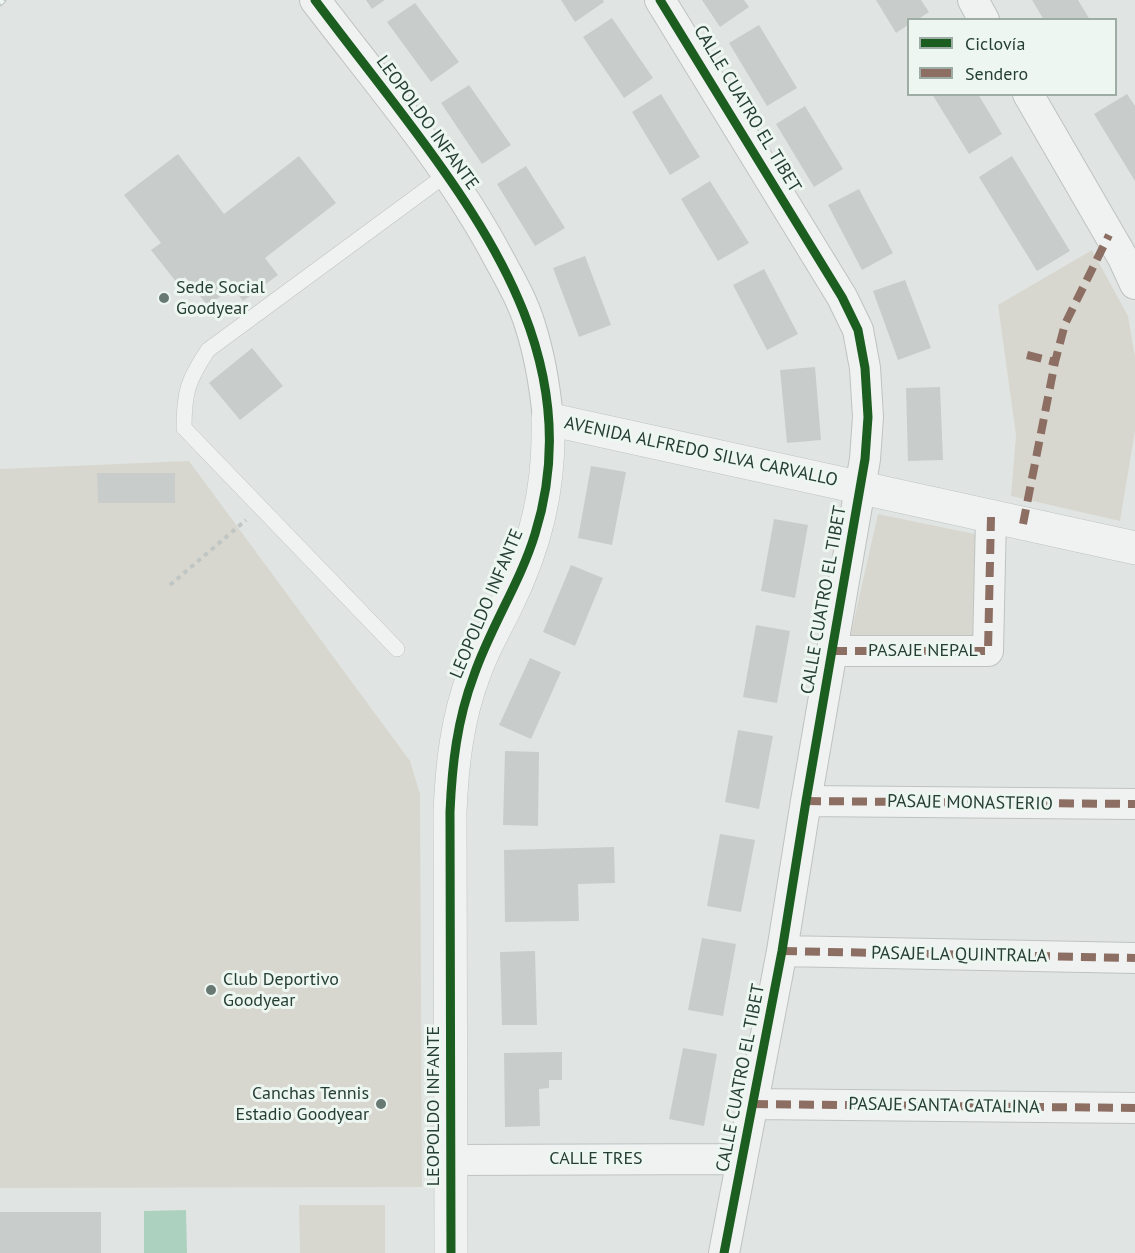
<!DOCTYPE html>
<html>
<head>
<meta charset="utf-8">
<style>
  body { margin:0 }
  #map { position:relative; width:1135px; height:1253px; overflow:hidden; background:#e0e5e3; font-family:"PT Sans",sans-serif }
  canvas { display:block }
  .legend { position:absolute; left:907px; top:18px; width:210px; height:78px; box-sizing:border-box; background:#edf6f1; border:2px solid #9dada6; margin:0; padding:8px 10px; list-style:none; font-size:18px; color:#263f35 }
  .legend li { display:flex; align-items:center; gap:12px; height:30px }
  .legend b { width:30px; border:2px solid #9dada6 }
</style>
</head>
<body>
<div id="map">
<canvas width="1135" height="1253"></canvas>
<ul class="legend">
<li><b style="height:8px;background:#1b5e20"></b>Ciclovía</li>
<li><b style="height:8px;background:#8d6e63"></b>Sendero</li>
</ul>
</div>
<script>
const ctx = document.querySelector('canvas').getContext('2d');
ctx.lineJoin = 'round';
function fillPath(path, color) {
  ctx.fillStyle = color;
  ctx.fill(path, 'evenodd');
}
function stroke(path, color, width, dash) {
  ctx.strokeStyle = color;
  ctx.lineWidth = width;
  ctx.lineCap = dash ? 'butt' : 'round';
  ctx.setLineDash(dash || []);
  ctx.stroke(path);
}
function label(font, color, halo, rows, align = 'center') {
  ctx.font = font + ' "PT Sans",sans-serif';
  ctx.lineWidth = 6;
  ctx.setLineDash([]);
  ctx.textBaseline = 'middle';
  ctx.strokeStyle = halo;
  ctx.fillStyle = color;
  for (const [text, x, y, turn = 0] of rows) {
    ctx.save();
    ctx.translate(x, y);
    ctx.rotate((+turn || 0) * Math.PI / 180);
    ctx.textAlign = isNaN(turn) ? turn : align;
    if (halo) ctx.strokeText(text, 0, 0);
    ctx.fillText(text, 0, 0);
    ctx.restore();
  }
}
fillPath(new Path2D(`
  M1092,250L1128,316L1135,357V431L1120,521L1011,496L1016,435L998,305Z
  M189,461L410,761L420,794L422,1187L0,1188V469Z
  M878,514L984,536L982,640L849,642Z
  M299,1205H385V1253H300Z`), '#d8d7cf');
fillPath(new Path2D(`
  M186,1210L187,1253H144V1211Z`), '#acd2bf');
fillPath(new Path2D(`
  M366,0H385L372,9Z
  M561,0H603L604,2L575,22Z
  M702,0H744L749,7L720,27Z
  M876,0H921L929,12L917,20H908V25L896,33Z
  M1032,0H1078L1090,20H1044Z
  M415,3L459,62L431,82L387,22Z
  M612,18L653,78L624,98L583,37Z
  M759,25L797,88L767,106L729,43Z
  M469,85L511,145L482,164L441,103Z
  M661,94L700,157L670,175L632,112Z
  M932,94H978L1002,134L969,154Z
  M1127,94L1135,106V181L1094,114Z
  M805,106L843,169L814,187L776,124Z
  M178,154L224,214L299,156L336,203L265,258L278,275L243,301L232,287L208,306L185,277L177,283L151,250L161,243L124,195Z
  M1012,156L1070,251L1037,271L979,177Z
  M526,166L565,228L535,246L497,184Z
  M710,181L749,243L718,261L681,199Z
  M859,189L893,253L862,270L828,205Z
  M585,256L611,325L579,337L553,268Z
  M764,269L798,334L767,350L733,285Z
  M905,280L931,348L898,360L873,291Z
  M252,348L283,386L240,420L209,383Z
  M815,367L821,440L787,443L780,370Z
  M940,387L943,460L908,461L906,388Z
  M591,466L626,472L612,545L578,538Z
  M97,473H175V503H98Z
  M774,519L808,525L795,598L761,591Z
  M571,565L603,578L575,646L543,632Z
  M756,625L790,631L777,703L743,697Z
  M530,658L561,672L531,739L499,725Z
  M738,730L773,736L759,809L725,802Z
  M505,751L539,752L538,826L503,825Z
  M720,834L755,840L741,912L707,906Z
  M614,847L615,883L578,884L579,921L505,922L504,850Z
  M702,938L736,944L723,1016L688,1010Z
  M535,951L537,1025H502L500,952Z
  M683,1048L717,1054L704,1126L669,1119Z
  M562,1052V1080H549V1088L539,1089L540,1126L505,1127L504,1053Z
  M0,1212H101V1253H0Z`), '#c8cdcb');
const service = new Path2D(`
  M397,649L184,428C184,392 188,380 208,350L447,174`);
const minor = new Path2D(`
  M315,0C379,84 450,166 499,259C511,281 523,302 530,325C540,356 545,387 548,419
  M660,0L842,297L858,330L865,368L868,417L865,459L806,801L782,951L724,1253
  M973,0L984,20
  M1028,94L1123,258L1135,284
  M832,651H988L991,517
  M806,801L1135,804
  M782,951L1135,958
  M753,1104L1135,1108
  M450,1160L742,1159`);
const tertiary = new Path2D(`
  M451,1253L450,812C452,765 457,719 474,674C482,651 494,630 505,608C536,546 550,488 548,419L1135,548`);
stroke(service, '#bec3c1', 16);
stroke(minor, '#bec3c1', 32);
stroke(tertiary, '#bec3c1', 34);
stroke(new Path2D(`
  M170,585L246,520`), '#c0c6c4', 4, [4.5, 4.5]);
stroke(service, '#eff2f1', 15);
stroke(minor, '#eff2f1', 30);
stroke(tertiary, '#eff2f1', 33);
const rail = new Path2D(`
  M0,3L3,0`);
stroke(rail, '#c8cdcb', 7);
stroke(rail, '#edf6f1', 4.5, [14]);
stroke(new Path2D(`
  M1027,355L1055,362
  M1023,524L1055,362L1065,324L1109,235
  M832,651H988L991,517
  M806,801L1135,804
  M782,951L1135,958
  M753,1104L1135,1108`), '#8d6e63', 8, [15, 8]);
stroke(new Path2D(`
  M315,0C345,40 376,79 406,119C498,241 585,374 535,534C520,583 491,626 474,675C457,720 452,765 450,812L451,1253
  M660,0L842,297L858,330L865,368L868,417L865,459L806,801L782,951L724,1253`), '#1b5e20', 9);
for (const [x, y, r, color] of [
  [164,298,6,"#677972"],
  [211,990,6,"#677972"],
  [381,1104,6,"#677972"]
]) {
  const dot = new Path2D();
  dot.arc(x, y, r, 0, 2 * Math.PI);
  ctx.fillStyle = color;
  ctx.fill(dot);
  stroke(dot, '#edf6f1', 2);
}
label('18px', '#263f35', '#edf6f1', [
  ["CALLE CUATRO EL TIBET",747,109,59],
  ["LEOPOLDO INFANTE",427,123,54],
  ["AVENIDA ALFREDO SILVA CARVALLO",701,452,12],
  ["CALLE CUATRO EL TIBET",824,600,-80],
  ["LEOPOLDO INFANTE",487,604,-67],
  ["PASAJE NEPAL",923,651],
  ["PASAJE MONASTERIO",970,803,1],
  ["PASAJE LA QUINTRALA",959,955,1],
  ["CALLE CUATRO EL TIBET",741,1078,-79],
  ["LEOPOLDO INFANTE",434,1106,-90],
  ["PASAJE SANTA CATALINA",944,1106,1],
  ["CALLE TRES",596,1159]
]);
label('18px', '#263f35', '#edf6f1', [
  ["Sede Social",176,288],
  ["Goodyear",176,309],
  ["Club Deportivo",223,980],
  ["Goodyear",223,1001],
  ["Canchas Tennis",369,1094,"right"],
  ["Estadio Goodyear",369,1115,"right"]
], 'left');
</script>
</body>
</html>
